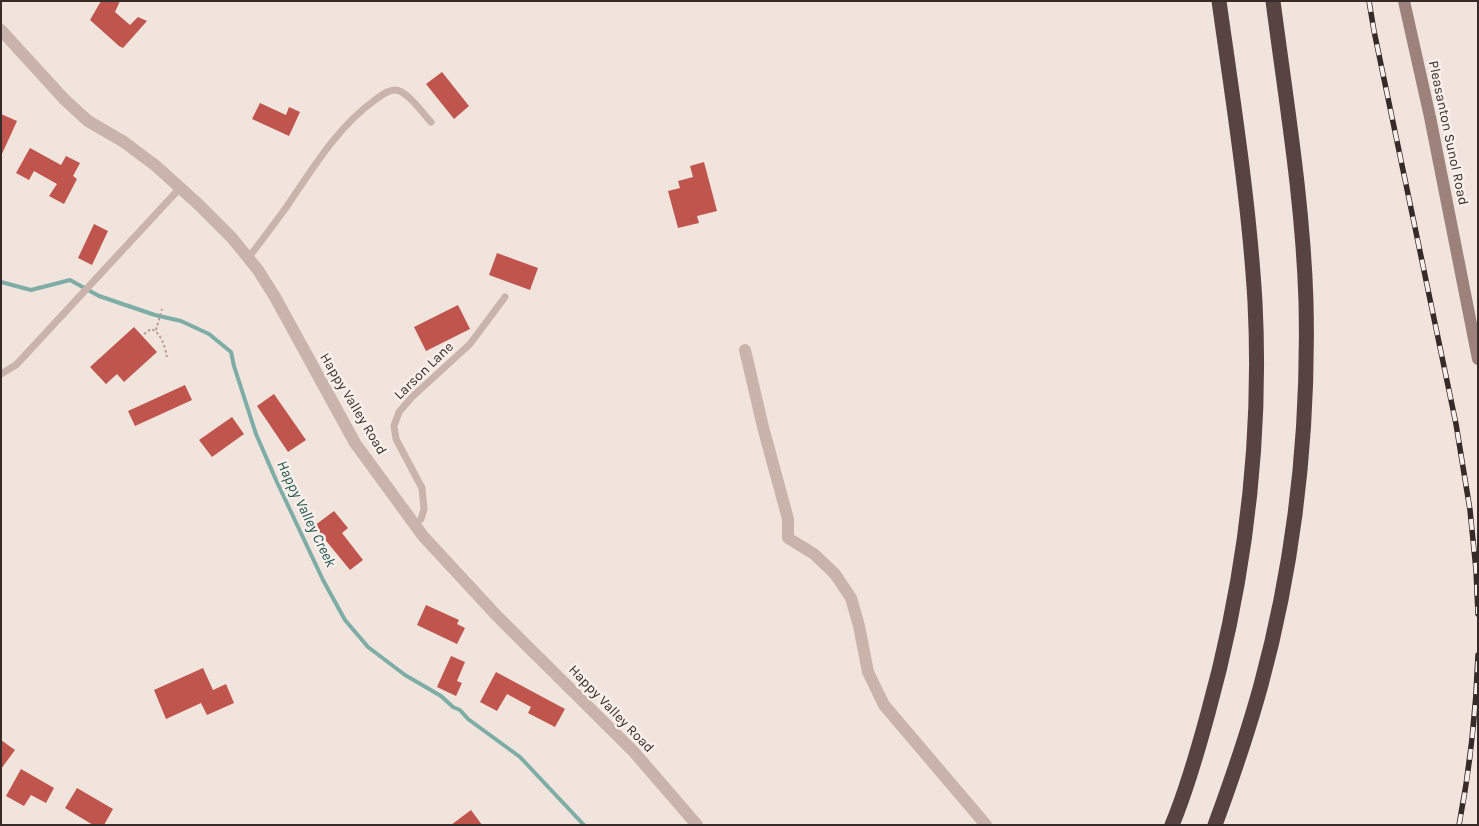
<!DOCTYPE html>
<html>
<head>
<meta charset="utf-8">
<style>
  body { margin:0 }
  #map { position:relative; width:1479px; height:826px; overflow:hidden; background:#f1e4dd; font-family:Karla,sans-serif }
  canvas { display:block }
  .frame { position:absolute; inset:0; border:2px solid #362b29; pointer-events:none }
</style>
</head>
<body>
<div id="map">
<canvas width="1479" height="826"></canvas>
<div class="frame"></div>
</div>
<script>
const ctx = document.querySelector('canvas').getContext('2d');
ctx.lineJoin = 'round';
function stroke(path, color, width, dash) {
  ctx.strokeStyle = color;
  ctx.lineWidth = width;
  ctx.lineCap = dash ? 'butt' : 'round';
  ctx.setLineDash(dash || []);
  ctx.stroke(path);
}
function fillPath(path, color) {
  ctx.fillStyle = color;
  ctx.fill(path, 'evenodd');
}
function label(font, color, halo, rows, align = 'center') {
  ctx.font = font + ' Karla,sans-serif';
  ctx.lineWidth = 5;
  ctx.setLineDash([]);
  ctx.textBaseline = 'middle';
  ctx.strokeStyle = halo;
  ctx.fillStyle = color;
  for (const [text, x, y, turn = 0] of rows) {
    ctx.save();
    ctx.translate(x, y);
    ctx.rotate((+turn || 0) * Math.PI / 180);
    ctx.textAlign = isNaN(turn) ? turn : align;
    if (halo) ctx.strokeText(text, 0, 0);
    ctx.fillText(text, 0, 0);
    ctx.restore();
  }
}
stroke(new Path2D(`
  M1,282L31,290L70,280L99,296L155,315L181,321L209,334L231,352L234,366L256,434L276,480L323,580L345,620L368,647L405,675L441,696L453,707L460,710L468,719L520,757L584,825`), '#7eada7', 4);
fillPath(new Path2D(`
  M101,1H120L115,12L130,25L138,17L147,21L123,48L119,46L90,20Z
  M442,72L469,106L454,119L426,84Z
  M260,103L286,115L289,107L300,112L289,136L252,119Z
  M1,114L17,121L1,156Z
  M30,148L61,165L66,156L80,163L73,176L77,179L64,204L49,196L57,184L34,171L29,180L16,173Z
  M704,162L717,211L697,216L699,223L678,228L668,191L680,188L678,181L693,177L690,166Z
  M94,224L108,231L92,265L78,258Z
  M497,253L538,268L530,290L489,275Z
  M458,305L470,329L426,351L414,327Z
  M134,327L157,352L124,382L117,374L106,384L90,367Z
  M185,385L192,400L135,426L128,411Z
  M274,394L306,440L288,452L257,406Z
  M232,417L244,434L212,457L199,440Z
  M334,511L348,528L342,533L363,560L350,570L314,526Z
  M426,605L459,620L457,624L465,628L457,644L417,625Z
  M451,656L465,662L457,681L462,683L456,696L437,687Z
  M203,668L213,690L226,684L234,703L207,715L201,703L166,719L154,690Z
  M496,672L565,709L555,727L528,713L531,707L507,694L497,711L480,702Z
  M1,740L15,750L1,769Z
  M21,769L54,788L46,803L31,795L24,806L6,796Z
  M77,788L113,809L104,825H93L65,808Z
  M471,810L482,825H451Z`), '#c0554d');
stroke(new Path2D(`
  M156,330L162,309
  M144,334L151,329C161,332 165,347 167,357`), '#b59d94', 2, [2.5, 2.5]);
stroke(new Path2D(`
  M248,258C261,242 273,225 285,209C312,170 336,128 375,100C380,96 387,90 395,90C407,90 423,114 431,122
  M1,374L16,365L180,188
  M415,525L421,519L424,509L422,488L396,439L394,426L399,412L412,397L470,344L505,297`), '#c9b3aa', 7);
stroke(new Path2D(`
  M1,30L64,99L88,121L124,142L156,166L198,204L232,238L258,270L275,297L355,443L423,536L497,616L634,752L697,825
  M745,350L763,427L788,519V538L814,554L835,574L851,598L859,626L868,672L884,705L986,825`), '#c9b3aa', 12);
stroke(new Path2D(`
  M1404,1L1430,117L1478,359`), '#9c827b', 12);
stroke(new Path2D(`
  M1172,825C1187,789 1198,750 1208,713C1245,579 1262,440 1255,302C1249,201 1233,101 1219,1
  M1215,825C1232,779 1248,732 1261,685C1295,560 1309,432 1306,302C1303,201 1286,101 1273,1`), '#574441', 15);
const rail = new Path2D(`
  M1369,1L1374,31L1456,424L1470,510L1476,570L1478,614
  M1459,825C1470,768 1476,712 1478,655`);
stroke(rail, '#362b29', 5.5);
stroke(rail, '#f9efea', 4, [11]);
label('14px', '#362b29', '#f9efea', [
  ["Pleasanton Sunol Road",1448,133,78],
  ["Larson Lane",424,371,-44],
  ["Happy Valley Road",353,404,59],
  ["Happy Valley Road",611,709,46]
]);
label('italic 15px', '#205650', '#f9efea', [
  ["Happy Valley Creek",306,514,64]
]);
</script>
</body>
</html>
